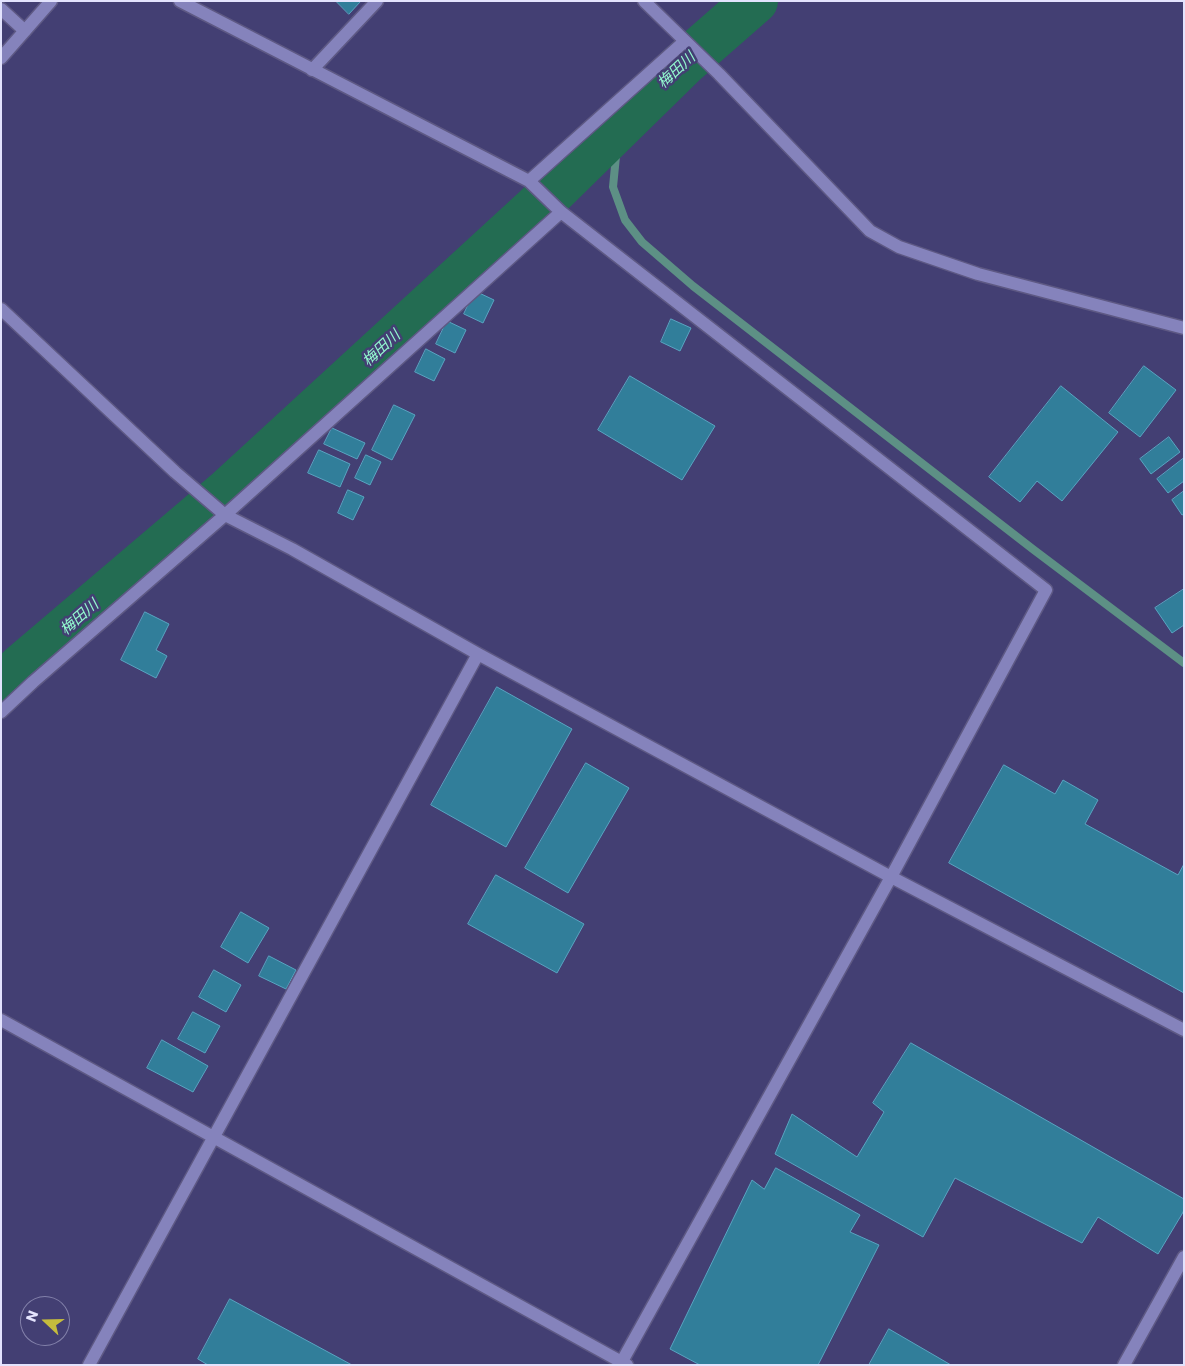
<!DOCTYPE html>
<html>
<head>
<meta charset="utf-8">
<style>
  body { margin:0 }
  #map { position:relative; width:1185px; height:1366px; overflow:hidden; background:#433f73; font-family:Poppins,sans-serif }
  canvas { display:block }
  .frame { position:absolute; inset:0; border:2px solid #e3e3fd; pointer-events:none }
  .north { position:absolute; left:20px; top:1296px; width:50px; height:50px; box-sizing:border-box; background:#433f73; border:1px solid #8381aa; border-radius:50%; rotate:291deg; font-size:14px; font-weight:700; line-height:20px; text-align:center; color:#e3e3fd }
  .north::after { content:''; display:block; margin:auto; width:18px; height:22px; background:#c5bc3d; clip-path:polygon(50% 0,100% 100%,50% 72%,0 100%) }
</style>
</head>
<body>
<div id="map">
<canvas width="1185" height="1366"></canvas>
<div class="frame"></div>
<div class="north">N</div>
</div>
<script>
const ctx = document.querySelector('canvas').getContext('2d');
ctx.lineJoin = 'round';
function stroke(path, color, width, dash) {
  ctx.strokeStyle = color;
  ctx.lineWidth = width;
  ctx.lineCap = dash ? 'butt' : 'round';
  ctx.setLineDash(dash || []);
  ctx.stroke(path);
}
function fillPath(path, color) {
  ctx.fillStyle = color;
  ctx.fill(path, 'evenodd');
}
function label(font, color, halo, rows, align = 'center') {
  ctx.font = font + ' Poppins,"Noto Sans JP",sans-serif';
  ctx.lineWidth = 5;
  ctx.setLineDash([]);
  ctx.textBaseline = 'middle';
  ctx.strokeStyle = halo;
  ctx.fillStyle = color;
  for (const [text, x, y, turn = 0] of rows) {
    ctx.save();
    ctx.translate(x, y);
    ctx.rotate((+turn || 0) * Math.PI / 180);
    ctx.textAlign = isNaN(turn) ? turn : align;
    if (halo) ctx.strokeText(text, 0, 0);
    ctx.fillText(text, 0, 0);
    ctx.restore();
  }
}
stroke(new Path2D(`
  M637,109L623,134L616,156L613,187L625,220L642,242L693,286L1034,550L1184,663`), '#5d9085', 8);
stroke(new Path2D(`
  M1,686L22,666L229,490L536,208L683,64L755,1`), '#236c52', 46);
const building = new Path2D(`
  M336,1H361L349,14Z
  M475,291L494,300L483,323L464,314Z
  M671,319L691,328L680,351L661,342Z
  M447,321L466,330L455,353L436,344Z
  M426,349L445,359L434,381L415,372Z
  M1144,366L1176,390L1140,437L1109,413Z
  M630,376L715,426L682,480L598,430Z
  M1061,386L1118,432L1062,501L1037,481L1020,502L989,477Z
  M394,405L415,415L392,460L372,450Z
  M332,428L365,443L357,459L324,444Z
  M1169,437L1180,452L1151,474L1140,459Z
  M319,450L350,464L340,487L308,473Z
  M366,455L381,462L370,485L355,478Z
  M1184,458V481L1168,493L1157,479Z
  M348,490L364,497L353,520L338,513Z
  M1184,491V514L1182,515L1172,500Z
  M1184,589V625L1172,633L1155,608Z
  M145,612L169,624L156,650L167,656L156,678L121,660Z
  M497,687L572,729L506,847L431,805Z
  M586,763L629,788L568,893L525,868Z
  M1004,765L1055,794L1063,780L1098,800L1085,824L1178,875L1184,864V993L949,863Z
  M496,875L584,924L557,973L468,924Z
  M241,912L269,928L248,963L221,947Z
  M269,956L296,970L286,989L259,976Z
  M214,970L241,985L226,1012L199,997Z
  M193,1012L220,1026L205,1053L178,1039Z
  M162,1040L208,1066L193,1092L147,1068Z
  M911,1043L1184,1199V1210L1182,1214L1158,1254L1098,1217L1082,1243L955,1178L923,1237L775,1154L792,1114L857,1157L884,1112L873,1103Z
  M776,1168L860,1215L850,1232L879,1245L818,1365H700L670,1349L752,1180L764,1189Z
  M230,1299L352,1365H208L198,1359Z
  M889,1329L951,1365H869Z`);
fillPath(building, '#317e9a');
stroke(building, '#59a4c1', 1);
const street = new Path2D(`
  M180,1L529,181L561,212L1046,590L891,877L620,1365
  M644,1L719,74L870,231L899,247L978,274L1184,328
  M1,9L25,31
  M1,58L51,1
  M312,70L377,1
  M529,181L685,41
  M1,309L175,472L225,515L292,549L478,654L891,877L1184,1030
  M1,712L33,682L225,515L561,212
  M1,1020L627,1365
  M89,1365L478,654
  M1124,1365L1184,1257`);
stroke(street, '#5e5984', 15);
stroke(street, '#8583bc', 12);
label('italic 15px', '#93facf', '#433f73', [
  ["梅田川",677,71,-43],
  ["梅田川",382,349,-43],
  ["梅田川",80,618,-41]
]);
</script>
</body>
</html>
